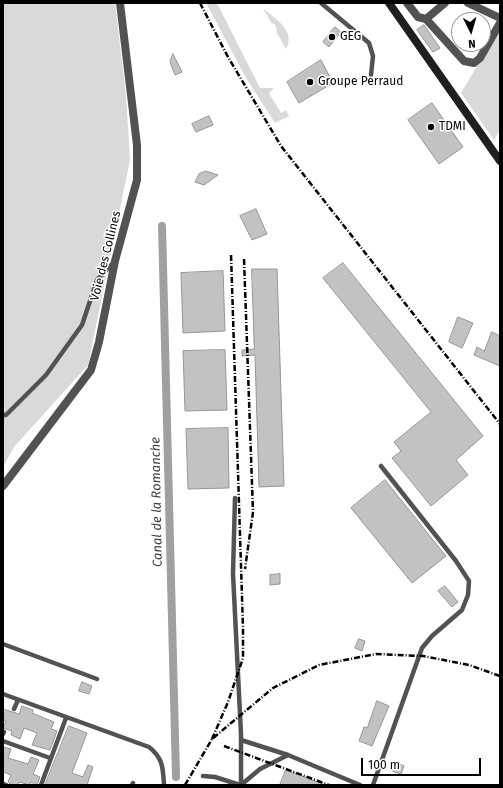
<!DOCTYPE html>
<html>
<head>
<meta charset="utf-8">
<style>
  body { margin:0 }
  #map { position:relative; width:503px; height:788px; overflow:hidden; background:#fff; font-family:"Fira Sans",sans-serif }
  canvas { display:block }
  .frame { position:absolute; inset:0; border:4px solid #000; pointer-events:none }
  .north { position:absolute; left:451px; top:12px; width:40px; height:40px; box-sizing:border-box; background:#fff; border:1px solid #999; border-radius:50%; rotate:175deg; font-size:11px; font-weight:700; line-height:16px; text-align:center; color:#000 }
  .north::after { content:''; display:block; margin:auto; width:14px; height:18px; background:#000; clip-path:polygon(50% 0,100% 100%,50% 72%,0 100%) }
  .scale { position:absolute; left:361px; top:758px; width:120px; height:18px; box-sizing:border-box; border:2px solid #000; border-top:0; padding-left:5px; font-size:12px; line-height:14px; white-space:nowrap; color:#000; -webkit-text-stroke:3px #fff; paint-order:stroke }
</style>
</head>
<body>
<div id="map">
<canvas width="503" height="788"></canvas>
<div class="frame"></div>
<div class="north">N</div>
<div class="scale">100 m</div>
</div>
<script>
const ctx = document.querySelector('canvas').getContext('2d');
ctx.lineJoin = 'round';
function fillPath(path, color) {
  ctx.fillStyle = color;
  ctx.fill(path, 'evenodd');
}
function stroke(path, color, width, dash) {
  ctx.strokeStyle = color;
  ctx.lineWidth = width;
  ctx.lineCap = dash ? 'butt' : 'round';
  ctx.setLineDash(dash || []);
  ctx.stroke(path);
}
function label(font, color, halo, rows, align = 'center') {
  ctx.font = font + ' "Fira Sans",sans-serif';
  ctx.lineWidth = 3;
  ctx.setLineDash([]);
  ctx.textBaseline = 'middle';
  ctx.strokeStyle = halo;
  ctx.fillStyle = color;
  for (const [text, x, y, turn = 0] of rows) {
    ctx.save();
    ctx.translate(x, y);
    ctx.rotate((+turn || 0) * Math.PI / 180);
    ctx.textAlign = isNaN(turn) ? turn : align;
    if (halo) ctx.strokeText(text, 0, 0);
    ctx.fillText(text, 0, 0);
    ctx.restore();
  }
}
fillPath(new Path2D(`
  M3,3H115L126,95L130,160L88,365L14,447L3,467Z
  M206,3H217L260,88H274L269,93L281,113L286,110L289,116L275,123L246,78Z
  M263,8C276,20 296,30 286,49L276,31L277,30L274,23L272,24Z
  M500,27V130L494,140L461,93Z`), '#d9d9d9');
stroke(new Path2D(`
  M162,226L176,777`), '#a0a0a0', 8);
const building = new Path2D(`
  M424,25L440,48L433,52L417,30Z
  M335,27L341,32L329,47L323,42Z
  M173,54L182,72L175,75L170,62Z
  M321,60L333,83L299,103L287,82Z
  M432,103L463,147L439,164L408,120Z
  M209,116L213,125L196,132L192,124Z
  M206,171L218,175L204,185L195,182L199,174Z
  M256,209L267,234L252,240L240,216Z
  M343,263L483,436L456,460L468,475L431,506L392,458L401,451L394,442L431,412L323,278Z
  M252,269H277L284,486L259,487L255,355L242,356V350L254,349Z
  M223,271L225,331L183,333L181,273Z
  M458,317L473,323L462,348L449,342Z
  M492,332L500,336V366L474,355L477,347L484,351Z
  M225,350L227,410L185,411L183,351Z
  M228,428L229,488L188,489L186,429Z
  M385,480L446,556L412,583L351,508Z
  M280,574V584L270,585V575Z
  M445,586L458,602L452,607L438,591Z
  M359,639L365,641L362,651L355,648Z
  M82,682L92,686L89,694L79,691Z
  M377,701L389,706L372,746L359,741L364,727L367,728Z
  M22,706L33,710L32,713L54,722L51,729L57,731L50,750L32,745L37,733L24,728L20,739L11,735L12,731L3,728L6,721L3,720V709L19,714Z
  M69,726L87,733L72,773L83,777L88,765L93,767L87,785H45Z
  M3,747L11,749L8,758L28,764L31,757L39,760L33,774L40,777L37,785L31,782L30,785L19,782L18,785L10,784L8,782L11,775L3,772Z
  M395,762L404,766L401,774L392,771Z
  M286,770L323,784V785H280Z`);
fillPath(building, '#c2c2c2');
stroke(building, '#969696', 1);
stroke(new Path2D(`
  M321,3L369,43L373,56L371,75
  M3,415H6L46,375L82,325L97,280L114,262
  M235,498L233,574L241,734V785
  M3,644L97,679
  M3,694L149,747C163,758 163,768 164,785
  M14,709L18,700
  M3,734L4,732
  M241,740L288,755L360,785
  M3,741L50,758
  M203,776L215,777L240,785
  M3,784L6,785
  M41,785L66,718
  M132,785L133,783
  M241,785L260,769L288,755
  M373,785L422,648L432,636L462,610L468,595L469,581L456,561L381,466`), '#525252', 4.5);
stroke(new Path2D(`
  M407,3L418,17L426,19L464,61L474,63L480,58L500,23
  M468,3L500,18
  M426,19L445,3
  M3,486L91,370L99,342L115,261L137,180V145L120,3`), '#525252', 8);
stroke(new Path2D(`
  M389,3L500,161`), '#1f1f1f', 8);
stroke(new Path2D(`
  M200,3L228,57L281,146L500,424
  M244,259L253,512L245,569
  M212,739L228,702L243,658V628L231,254
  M224,746L329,785
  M185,785L212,739L273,688L319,665L376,654L423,656L469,665L500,676`), '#000', 2.5, [6, 2, 1, 2]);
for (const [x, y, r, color] of [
  [332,37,4,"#000"],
  [310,82,4,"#000"],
  [431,127,4,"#000"]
]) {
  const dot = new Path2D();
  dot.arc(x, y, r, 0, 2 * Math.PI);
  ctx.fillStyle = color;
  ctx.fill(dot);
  stroke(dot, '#fff', 1.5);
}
label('12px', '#000', '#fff', [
  ["GEG",340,37],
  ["Groupe Perraud",318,82],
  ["TDMI",439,127]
], 'left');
label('12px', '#000', '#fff', [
  ["Voie des Collines",106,256,-76]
]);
label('italic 13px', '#414141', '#fff', [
  ["Canal de la Romanche",157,502,-91]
]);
</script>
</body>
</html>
